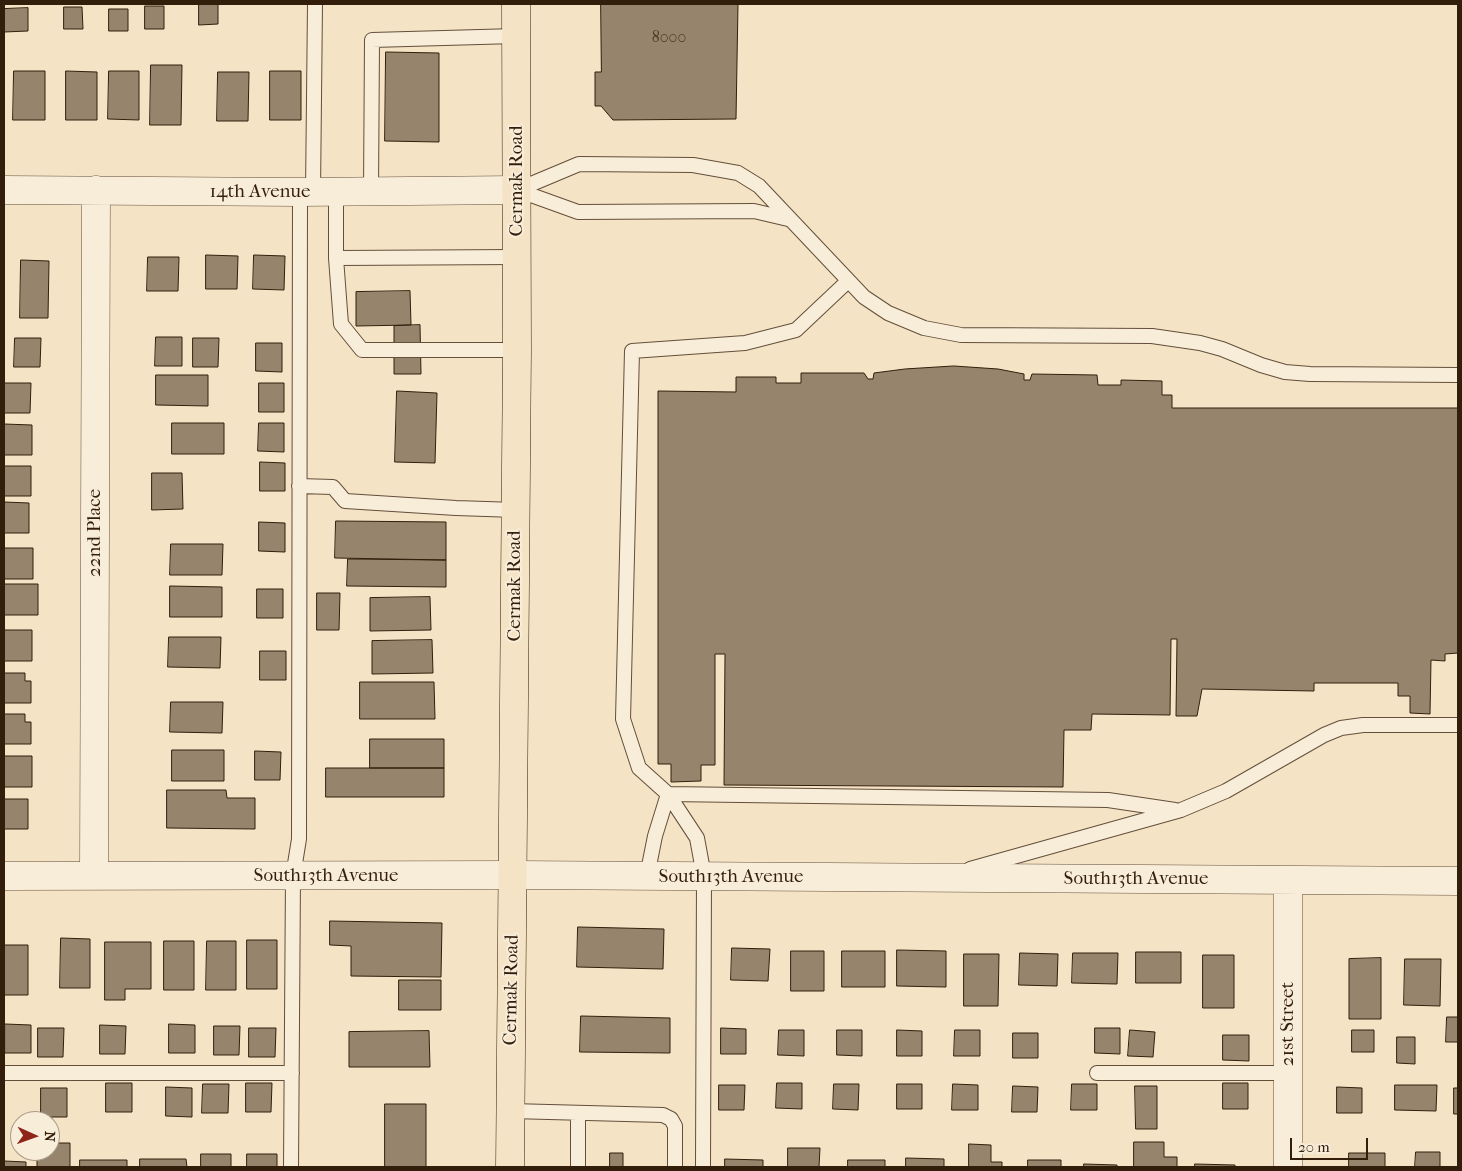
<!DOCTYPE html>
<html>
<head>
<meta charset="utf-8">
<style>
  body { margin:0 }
  #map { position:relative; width:1462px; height:1171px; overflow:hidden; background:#f4e3c5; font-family:"IM FELL French Canon",serif }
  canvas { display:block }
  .frame { position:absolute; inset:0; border:5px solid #331e0c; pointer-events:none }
  .north { position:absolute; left:10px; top:1111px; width:50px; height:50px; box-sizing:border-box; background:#f8edd9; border:1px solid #a99a87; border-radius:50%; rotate:92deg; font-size:14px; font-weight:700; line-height:20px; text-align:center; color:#331e0c }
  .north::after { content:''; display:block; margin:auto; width:18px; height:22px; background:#8f2418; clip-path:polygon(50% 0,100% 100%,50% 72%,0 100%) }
  .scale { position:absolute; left:1290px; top:1138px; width:78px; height:22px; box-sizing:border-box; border:2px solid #331e0c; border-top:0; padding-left:6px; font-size:15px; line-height:18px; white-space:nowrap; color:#331e0c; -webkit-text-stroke:4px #f8edd9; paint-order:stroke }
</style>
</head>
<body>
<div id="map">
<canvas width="1462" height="1171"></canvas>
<div class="frame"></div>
<div class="north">N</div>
<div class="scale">20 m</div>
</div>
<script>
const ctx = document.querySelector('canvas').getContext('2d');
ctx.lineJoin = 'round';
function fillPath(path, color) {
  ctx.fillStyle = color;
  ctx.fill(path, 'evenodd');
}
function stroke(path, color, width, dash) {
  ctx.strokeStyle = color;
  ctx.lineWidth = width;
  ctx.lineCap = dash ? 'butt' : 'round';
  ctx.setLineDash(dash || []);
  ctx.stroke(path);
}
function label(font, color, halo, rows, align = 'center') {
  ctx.font = font + ' "IM FELL French Canon",serif';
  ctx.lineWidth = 4;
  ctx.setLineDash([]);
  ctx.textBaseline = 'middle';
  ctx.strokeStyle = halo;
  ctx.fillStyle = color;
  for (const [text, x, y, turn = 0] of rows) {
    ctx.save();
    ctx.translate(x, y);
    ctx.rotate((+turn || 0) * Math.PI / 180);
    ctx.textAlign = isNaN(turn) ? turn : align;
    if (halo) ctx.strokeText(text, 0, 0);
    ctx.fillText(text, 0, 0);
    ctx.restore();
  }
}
const building = new Path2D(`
  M199,4H218V24L199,25Z
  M601,4H738L736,119L613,120L601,106H595V72H601Z
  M145,6H164V29H145Z
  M64,7H82L83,29H64Z
  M28,8V31L4,32V9Z
  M109,9H128V31H109Z
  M386,52L439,53V142L385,141Z
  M151,65H182L181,125H150Z
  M14,71H45V120H13Z
  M66,71L97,72V120H66Z
  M109,71H139V120L108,119Z
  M270,71H301V120H270Z
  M218,72H249L248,121H217Z
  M206,255L238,256L237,289H206Z
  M254,255L285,256L284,290L253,289Z
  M148,257H179L178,291H147Z
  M21,260L49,261L48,318H20Z
  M410,291L411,325L356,326V292Z
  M420,325L421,374H394V326Z
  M156,337H182V366H155Z
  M15,338H41L40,367H14Z
  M193,338H219L218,367H193Z
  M256,343H282V372L256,371Z
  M954,366L998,369L1024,374V380H1030L1032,374L1097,375L1098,385H1121V380L1162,381V395H1172V408H1458V653L1445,654V661L1431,660L1430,714L1410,713V696H1398V683H1314V691L1202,689L1197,716H1176L1177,639H1171L1170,715L1092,714L1091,730H1064L1063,787L724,785L725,654H715V765H701V781L671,782V764H658V391L736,392V377H776V383H801V373H864L868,379H873L874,373L905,369Z
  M156,375H208V406L156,405Z
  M4,383H31L30,413H4Z
  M259,383H284V412H259Z
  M397,391L437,393L435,463L395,462Z
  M172,423H224V454H172Z
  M259,423H284V452L258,451Z
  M4,424L32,425V455H4Z
  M260,462L285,463V491H260Z
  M4,466H31V496H4Z
  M152,473H182L183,509L152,510Z
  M4,502L29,503V533H4Z
  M336,521L446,522V560L335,558Z
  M259,522L285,523V552L259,551Z
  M171,544H223L222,575H170Z
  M4,548H33V579H4Z
  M348,559L446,560V587L347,586Z
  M4,584H38V615H4Z
  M170,586L222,587V617H170Z
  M257,589H283V618H257Z
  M317,593H340L339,630H317Z
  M430,597L431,630L370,631V598Z
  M4,630H32V661H4Z
  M169,637H221L220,668L168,667Z
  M432,640L433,673L372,674V641Z
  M260,651H286V680H260Z
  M4,673H25V681H31V703H4Z
  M360,682H434L435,719H360Z
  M171,702H223L222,733L170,732Z
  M4,714H25V722H31V744H4Z
  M370,739H444V768H370Z
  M172,750H224V781H172Z
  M255,751L281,752L280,780H255Z
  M4,756H32V787H4Z
  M326,768H444V797H326Z
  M167,790H226L227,798H255V829L167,828Z
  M4,799H28V829H4Z
  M330,921L442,923L441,977L351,976V946L330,945Z
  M578,927L664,929L663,969L577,967Z
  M61,938L90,939V988H60Z
  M247,940H277V989H247Z
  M164,941H194V990H164Z
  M207,941H236V990H206Z
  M105,942H151V989H125V1000H105Z
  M4,945H28V995H4Z
  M732,948L770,949L768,981L731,980Z
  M897,950L946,951V987L897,986Z
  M791,951H824V991H791Z
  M842,951H885V987H842Z
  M1136,952H1181V983H1136Z
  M1020,953L1058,954L1057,986L1019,985Z
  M1073,953H1118L1117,984L1072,983Z
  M964,954H999L998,1006H964Z
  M1203,955H1234V1008H1203Z
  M1381,958V1019H1349V959Z
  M1405,959H1441L1440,1006L1404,1005Z
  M399,980H441V1010H399Z
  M581,1016L670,1018V1053L580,1052Z
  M1447,1017H1458V1042H1446Z
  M5,1024L31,1025V1053H5Z
  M169,1024L195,1025V1053H169Z
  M100,1025L126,1026L125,1054H100Z
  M214,1026H240L239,1055H214Z
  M38,1028H64L63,1057H38Z
  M249,1028H276L275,1057H249Z
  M721,1028L746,1029V1054H721Z
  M1095,1028H1120V1054L1095,1053Z
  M779,1030H804V1056L778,1055Z
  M837,1030H862V1056L837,1055Z
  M897,1030L922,1031V1056H897Z
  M955,1030H980V1056H954Z
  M1130,1030L1155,1032L1153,1057L1128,1056Z
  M1352,1030H1374V1052H1352Z
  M429,1031L430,1067H349V1032Z
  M1013,1033H1038V1058H1013Z
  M1223,1035H1249V1061L1223,1060Z
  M1397,1037H1415V1064L1397,1063Z
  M106,1083H132V1112H106Z
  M246,1083H272L271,1112H246Z
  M777,1083H802V1109L776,1108Z
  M1223,1083H1248V1109H1223Z
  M203,1084H229L228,1113H202Z
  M834,1084H859L858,1110L833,1109Z
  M897,1084H922V1109H897Z
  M953,1084L978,1085V1110H952Z
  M1072,1084H1097V1110H1071Z
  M719,1085H745L744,1110H719Z
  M1395,1085H1437L1436,1111L1395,1110Z
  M1013,1086L1038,1087L1037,1112H1012Z
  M1135,1086H1157V1129H1136Z
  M166,1087L192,1088V1117L166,1116Z
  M1337,1087L1362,1088V1113H1337Z
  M41,1088H67V1117H41Z
  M1454,1088H1458V1114H1454Z
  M385,1104H426V1167H385Z
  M1134,1142H1164V1157H1177V1167H1134Z
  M50,1143H70V1167H37V1151H50Z
  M969,1144L991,1145V1162H1002V1167H969Z
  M788,1148H820L819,1167H788Z
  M1416,1152H1440V1167H1415Z
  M610,1153H623V1167H610Z
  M1349,1153H1385V1167H1349Z
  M201,1154H231V1167H201Z
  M247,1154H277V1167H247Z
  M906,1158L944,1159V1167H906Z
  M140,1159H186L187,1167H140Z
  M725,1159L763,1160V1167H725Z
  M80,1160H127V1167H80Z
  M848,1160H885V1167H848Z
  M1028,1160H1061V1167H1028Z
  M4,1161L26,1162V1167H4Z
  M1084,1164L1117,1165V1167H1084Z
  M1195,1164L1235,1165V1167H1195Z`);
fillPath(building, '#97846c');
stroke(building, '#331e0c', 1);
const lane = new Path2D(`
  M517,190L579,164L693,165L738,173L759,186L864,297L888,313L924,328L961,335L1152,336L1200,343L1222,349L1261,365L1285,372L1310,374L1458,375
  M517,190L578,212L754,211L788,219
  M313,192L315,4
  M336,192V258L341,324L362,350H517
  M371,192L372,40L516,36
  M336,258L517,257
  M299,486L333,487L345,501L456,508L516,510
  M668,794L1108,800L1175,810
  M970,869L1181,810L1226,791L1324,735L1341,728L1363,725H1458
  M647,876L655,836L668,794
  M4,1073H292
  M1097,1073H1288
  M511,1111L663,1115L671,1119L675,1126V1167
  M291,1167L293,876L299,839L300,192
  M578,1167V1113
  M703,1167L704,876L697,838L668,794L639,768L623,719L632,351L745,343L796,330L848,281`);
const street = new Path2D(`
  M4,190L300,192L517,190
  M4,876L513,875L1458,881
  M94,876L96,190
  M1288,1167V880`);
const primary = new Path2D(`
  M510,1167L517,350L516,4`);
stroke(lane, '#634f3a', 16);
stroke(street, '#634f3a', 29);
stroke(primary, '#331e0c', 29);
stroke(lane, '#f8edd9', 14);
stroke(street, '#f8edd9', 28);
stroke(primary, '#f4e3c5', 28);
label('16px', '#4c3824', null, [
  ["8000",669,38]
]);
label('19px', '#331e0c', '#f8edd9', [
  ["Cermak Road",517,181,-90],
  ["14th Avenue",260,192],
  ["22nd Place",95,533,-90],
  ["Cermak Road",515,586,-90],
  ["South13th Avenue",326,876],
  ["South13th Avenue",731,877],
  ["South13th Avenue",1136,879],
  ["Cermak Road",512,990,-89],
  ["21st Street",1288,1024,-90]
]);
</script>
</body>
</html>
